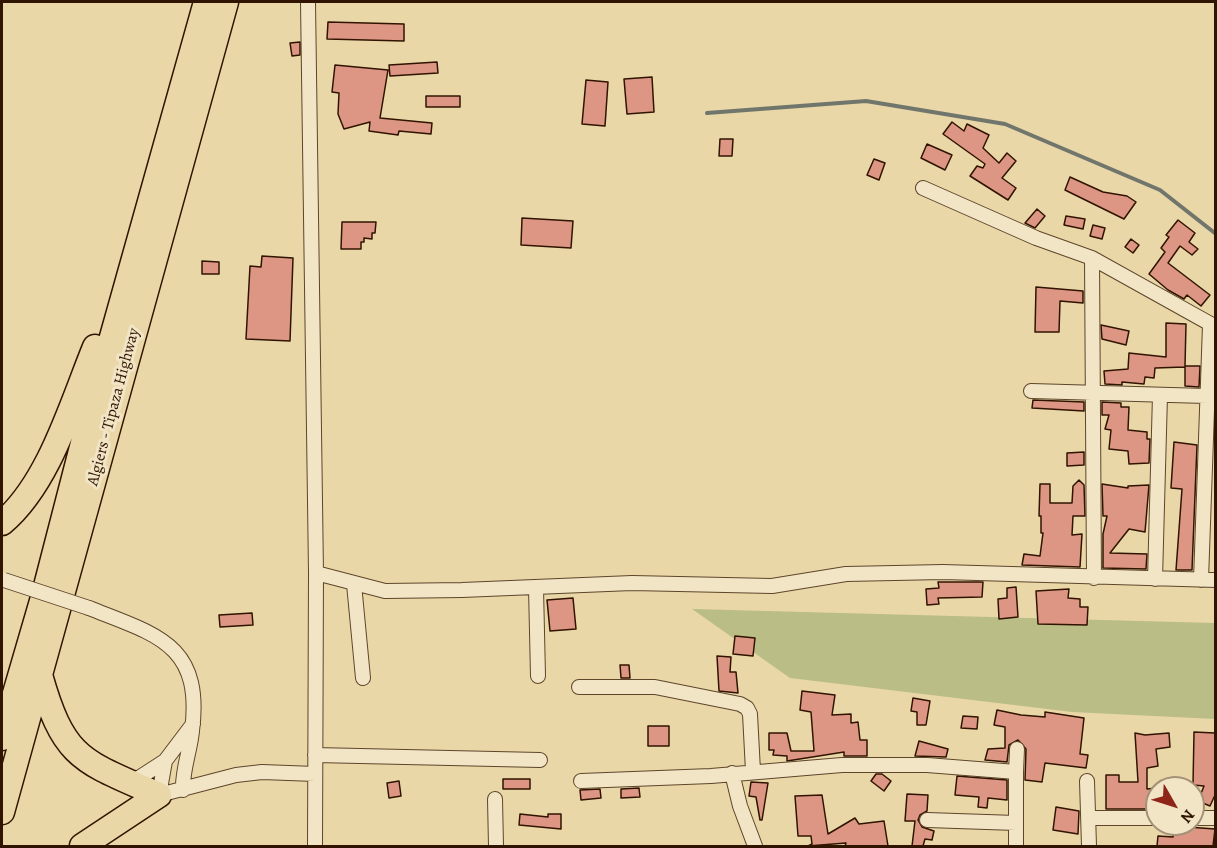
<!DOCTYPE html>
<html>
<head>
<meta charset="utf-8">
<style>
  body { margin:0 }
  #map { position:relative; width:1217px; height:848px; overflow:hidden; background:#ead7a8; font-family:Alegreya,serif }
  canvas { display:block }
  .frame { position:absolute; inset:0; border:3px solid #301400; pointer-events:none }
  .north { position:absolute; left:1145px; top:776px; width:60px; height:60px; box-sizing:border-box; background:#f1e5c6; border:2px solid #a49177; border-radius:50%; rotate:129deg; font-size:16px; font-weight:700; line-height:24px; text-align:center; color:#301400 }
  .north::after { content:''; display:block; margin:auto; width:21px; height:27px; background:#8f2418; clip-path:polygon(50% 0,100% 100%,50% 72%,0 100%) }
</style>
</head>
<body>
<div id="map">
<canvas width="1217" height="848"></canvas>
<div class="frame"></div>
<div class="north">N</div>
</div>
<script>
const ctx = document.querySelector('canvas').getContext('2d');
ctx.lineJoin = 'round';
function fillPath(path, color) {
  ctx.fillStyle = color;
  ctx.fill(path, 'evenodd');
}
function stroke(path, color, width, dash) {
  ctx.strokeStyle = color;
  ctx.lineWidth = width;
  ctx.lineCap = dash ? 'butt' : 'round';
  ctx.setLineDash(dash || []);
  ctx.stroke(path);
}
function label(font, color, halo, rows, align = 'center') {
  ctx.font = font + ' Alegreya,serif';
  ctx.lineWidth = 6;
  ctx.setLineDash([]);
  ctx.textBaseline = 'middle';
  ctx.strokeStyle = halo;
  ctx.fillStyle = color;
  for (const [text, x, y, turn = 0] of rows) {
    ctx.save();
    ctx.translate(x, y);
    ctx.rotate((+turn || 0) * Math.PI / 180);
    ctx.textAlign = isNaN(turn) ? turn : align;
    if (halo) ctx.strokeText(text, 0, 0);
    ctx.fillText(text, 0, 0);
    ctx.restore();
  }
}
fillPath(new Path2D(`
  M692,609L1215,623V719L1072,712L790,678Z`), '#babd86');
stroke(new Path2D(`
  M707,113L866,101L1005,124L1160,190L1216,234`), '#71766c', 4);
const building = new Path2D(`
  M328,22L404,24V41L327,39Z
  M300,42V55L292,56L290,43Z
  M437,62L438,73L390,76L389,65Z
  M335,65L388,70L380,118L432,123L431,134L399,131L398,135L369,131L370,122L344,129L338,114L339,93L332,92Z
  M652,77L654,112L627,114L624,79Z
  M586,80L608,82L605,126L582,124Z
  M426,96H460V107H426Z
  M952,122L964,131L967,124L989,135L983,148L999,163L1007,153L1016,161L1002,178L1016,188L1008,200L970,176L977,166L983,168L985,164L943,134Z
  M720,139H733L732,156H719Z
  M927,144L952,155L945,170L921,158Z
  M874,159L885,163L879,180L867,175Z
  M1070,177L1103,192L1127,196L1136,202L1124,219L1065,190Z
  M1037,209L1045,216L1035,228L1025,223Z
  M1066,216L1085,219L1083,229L1064,225Z
  M522,218L573,221L571,248L521,245Z
  M1178,220L1195,233L1189,242L1198,249L1192,255L1180,246L1168,263L1210,295L1201,306L1187,295L1184,299L1168,290L1149,274L1165,252L1161,248L1169,237L1166,235Z
  M342,222H376L375,233H372V239L364,238V242H361V249H341Z
  M1093,225L1105,228L1102,239L1090,236Z
  M1131,239L1139,245L1133,253L1125,247Z
  M262,256L293,258L290,341L246,339L250,266L261,267Z
  M202,261L219,262V274H202Z
  M1036,287L1083,291V303L1060,301L1059,332H1035Z
  M1166,323L1186,324L1185,366H1200L1199,387L1185,386V367L1155,368L1154,378L1145,377L1144,384L1122,382V385L1105,384L1104,371L1128,369L1129,353L1166,357Z
  M1101,325L1129,331L1126,345L1102,339Z
  M1033,400L1084,402V411L1032,408Z
  M1102,402L1121,403V407H1129L1128,430L1147,432V439H1150L1149,463L1129,464L1128,451L1109,449L1111,430L1105,429L1109,415H1102Z
  M1174,442L1197,445L1192,570H1176L1182,489L1171,488Z
  M1084,452V465L1067,466V453Z
  M1079,480L1084,485L1085,516H1073L1072,535L1082,534L1080,567L1022,565L1024,554L1040,556L1043,533H1041V516H1039L1040,484H1050V503H1072L1073,486Z
  M1102,484L1128,488V486L1149,485L1145,532L1129,529L1110,553L1147,554L1146,569L1103,568V534L1107,516H1103Z
  M938,582H983L982,597L938,598L939,604L927,605L926,589L939,588Z
  M1016,587L1018,617L999,619L998,599L1007,598V588Z
  M1069,589L1068,598L1080,599V607H1088L1087,625L1038,624L1036,591Z
  M573,598L576,629L550,631L547,600Z
  M252,613L253,625L220,627L219,615Z
  M735,636L755,638L753,656L733,654Z
  M717,656L731,657L730,672H736L738,693L719,691Z
  M620,665H629L630,678H621Z
  M802,691L835,695L832,715L851,714V723L858,722L860,740H867V756H844V752L787,761V756L773,755L774,750H769V733H787L791,751H814L811,712L800,710Z
  M913,698L930,701L926,725H917V712L911,711Z
  M997,710L1021,715L1045,717V712L1084,718L1080,754L1088,755L1086,768L1045,763L1042,782L1025,780L1026,749L1018,740L1009,745L1007,762L985,760L988,749L1005,748V727L994,725Z
  M963,716L978,717L977,729L961,728Z
  M648,726H669V746H648Z
  M1194,732L1215,733V795L1210,806L1198,801L1204,786L1193,785Z
  M1135,733L1145,735L1169,733L1170,747L1156,749L1158,766L1147,768V789L1157,788V809H1106V775H1119V782H1138Z
  M919,741L948,749L946,757L915,756Z
  M876,774H882L891,781L884,791L871,781Z
  M957,776L1007,780V800L988,798L987,808L978,807L979,797L955,795Z
  M503,779H530V789H503Z
  M399,781L401,796L389,798L387,783Z
  M751,782L768,783L762,820H760L756,797L749,796Z
  M639,788L640,797L621,798V789Z
  M600,789L601,798L581,800L580,790Z
  M907,794L928,795L927,811L920,815L918,820L922,827L934,831L932,840L925,839L923,846H912L915,821H905Z
  M822,795L828,834L855,818L859,824L884,821L888,846H845L846,843L808,846L812,844L811,836H798L795,796Z
  M1056,807L1079,811L1078,834L1053,830Z
  M520,814L548,817V814H561V829L519,825Z
  M1174,826L1215,829L1213,846H1157L1158,836L1173,837Z`);
fillPath(building, '#dc9683');
stroke(building, '#301400', 1.5);
const street = new Path2D(`
  M308,2L316,573L315,846
  M923,188L1036,238L1092,258L1216,327
  M1092,258L1094,578
  M1031,391L1206,396
  M316,573L385,591L462,590L632,583L772,586L846,574L943,572L1216,580
  M1155,579L1160,395
  M1201,580L1210,325
  M354,584L363,678
  M536,588L538,676
  M89,608C157,635 203,644 192,731C190,752 182,770 183,790
  M579,687H655L740,704L747,708L750,714L753,771
  M193,724L165,761L159,795L236,775L262,772L315,774
  M315,755L540,760
  M1016,772L1017,749
  M732,773L740,806L755,846
  M581,781L711,776L842,765H927L1016,772V846
  M1087,781L1089,846
  M131,783L165,761
  M495,799L496,846
  M1088,818H1157
  M1193,818H1216
  M927,820L1016,823`);
const highway = new Path2D(`
  M2,523C49,484 72,403 95,347
  M40,675C64,760 82,761 159,795
  M2,738L44,594L91,412L206,2
  M2,812L226,2
  M82,846L159,795`);
stroke(street, '#5e452a', 16);
stroke(highway, '#301400', 27);
stroke(street, '#f1e5c6', 14);
stroke(highway, '#ead7a8', 24);
const streetBridge = new Path2D(`
  M4,580L89,608`);
stroke(streetBridge, '#5e452a', 16, []);
stroke(streetBridge, '#f1e5c6', 14);
label('16px', '#301400', '#f1e5c6', [
  ["Algiers - Tipaza Highway",114,407,-75]
]);
</script>
</body>
</html>
